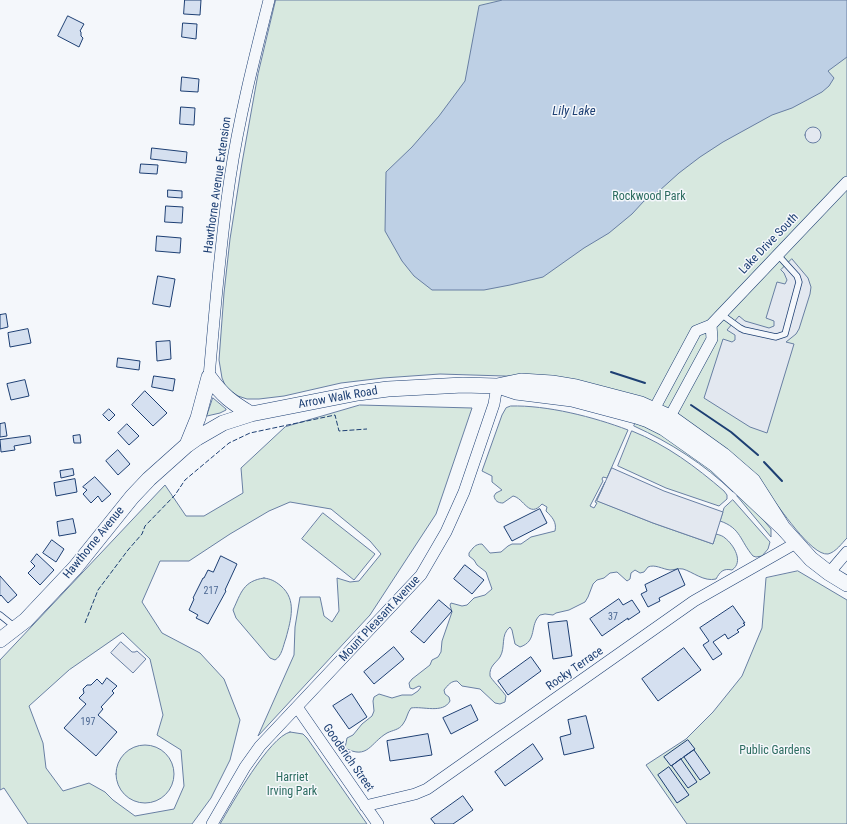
<!DOCTYPE html>
<html>
<head>
<meta charset="utf-8">
<style>
  body { margin:0 }
  canvas { display:block; background:#f4f7fb }
</style>
</head>
<body>
<canvas width="847" height="824"></canvas>
<script>
const ctx = document.querySelector('canvas').getContext('2d');
ctx.lineJoin = 'round';
function fillPath(path, color) {
  ctx.fillStyle = color;
  ctx.fill(path, 'evenodd');
}
function stroke(path, color, width, dash) {
  ctx.strokeStyle = color;
  ctx.lineWidth = width;
  ctx.lineCap = dash ? 'butt' : 'round';
  ctx.setLineDash(dash || []);
  ctx.stroke(path);
}
function label(font, color, halo, rows, align = 'center') {
  ctx.font = font + ' "Roboto Condensed",sans-serif';
  ctx.lineWidth = 3;
  ctx.setLineDash([]);
  ctx.textBaseline = 'middle';
  ctx.strokeStyle = halo;
  ctx.fillStyle = color;
  for (const [text, x, y, turn = 0] of rows) {
    ctx.save();
    ctx.translate(x, y);
    ctx.rotate((+turn || 0) * Math.PI / 180);
    ctx.textAlign = isNaN(turn) ? turn : align;
    if (halo) ctx.strokeText(text, 0, 0);
    ctx.fillText(text, 0, 0);
    ctx.restore();
  }
}
const green = new Path2D(`
  M276,0H847V538C842,543 836,552 828,554C811,556 779,506 768,493C763,487 757,481 751,475L536,377L440,374L383,378L341,383L284,396L259,399H247L238,396L232,392L225,385L222,378L219,360L224,293L230,239L242,163L258,74Z
  M213,398L226,409V410L220,413L207,416Z
  M360,405L472,408L436,514L370,615L258,736L294,655L295,627L300,597H320L324,616L332,622L339,611L337,578L350,582L359,581L381,554L370,541L331,509L290,502L269,511L230,534L189,561H160L142,602L162,633L200,653L224,679L240,720L230,760L211,798L192,824H28L4,788L0,790V660L165,485L186,516H204L243,493L241,468L285,427ZM123,633L150,659L163,715L157,735L181,750L184,786L174,809L135,816L113,800L105,792L89,783L63,791L46,768L43,743L29,706L69,670Z
  M511,406C547,405 594,417 628,430L607,478L603,477L602,479L603,481L590,506L594,508L597,503L595,502L605,482L598,501L653,523L713,544L716,534C720,535 723,536 725,538C734,545 744,562 732,570C723,568 720,572 716,579C704,582 693,572 683,569C678,568 674,570 670,570C662,569 655,564 648,567L644,572L640,573L635,570L631,573L630,579L627,581L617,572L610,573L604,578L597,580L593,584L588,597L585,602L569,610L556,613L553,615L545,614L540,615C529,625 538,641 520,647L515,644L512,630L510,627C500,635 506,647 500,657C496,663 489,666 490,676C491,679 503,691 506,696L505,702L500,704L495,703L480,689L462,686L457,681C451,681 448,685 444,690L445,694L449,697L450,701C443,714 423,706 411,708C407,713 407,719 403,724C399,730 393,730 387,733C370,743 368,760 345,748L347,738L353,735L362,724L372,716L374,711L373,701L374,697L379,694L392,698L402,695H412L418,691L421,687L419,686L413,689L410,688L409,683L412,679L430,665L432,660L438,657L441,652L442,641L452,612L450,605L451,603L462,606L467,605L474,598L485,595L492,589L486,572L477,565L474,560L469,556V553C473,548 475,544 482,544L490,553L501,552L508,546L512,544H521L531,537L555,531C557,522 552,517 546,511L547,507L542,504C529,519 524,498 513,496L503,503C498,503 495,501 494,496L496,493L502,490L492,482V476L482,471L502,415L506,408Z
  M636,422L667,437L737,489L733,492C704,464 671,443 634,426Z
  M632,431C667,445 696,467 724,491L727,495V499L719,506L666,488L618,466Z
  M741,493L771,529V537L737,496Z
  M733,500L770,542L768,549L762,556L756,557L753,556C740,541 741,528 720,521L724,508Z
  M323,513L375,554L354,580L302,539Z
  M798,571L847,600V824H687L646,765L686,739L713,712L742,676L762,628L766,578Z
  M264,578C271,579 275,581 281,586C297,600 291,619 286,638C283,646 282,656 275,660L270,658L236,618L233,610C241,593 243,581 264,578Z
  M290,732L303,734L307,738L367,824H220C232,804 269,737 290,732Z
  M116 774a29 29 0 1 1 58 0a29 29 0 1 1-58 0Z`);
fillPath(green, '#d7e8df');
stroke(green, '#687fa3', 1);
const parking = new Path2D(`
  M805 135a8 8 0 1 1 16 0a8 8 0 1 1-16 0Z
  M792,259L808,278L811,287L810,294L799,329L796,334L786,342L794,344L767,433L750,427L704,398L723,339L732,342L735,340V335L727,330L739,316L745,321L769,328L774,326V321L766,318L777,282L785,284L787,280L784,273L781,270Z
  M612,468L664,491L723,512L713,544L653,523L597,501Z
  M121,642L132,652H135L137,651L146,659L133,673L111,653Z`);
fillPath(parking, '#e3e8f0');
stroke(parking, '#687fa3', 1);
const water = new Path2D(`
  M503,0H847V57L828,71L834,78L829,86L822,92L792,108L772,115L723,142L700,157L679,173L659,191L644,201L632,214L609,233L584,248L543,277L510,285L484,290H432L414,276L402,261L385,231L386,172L412,147L439,116L465,81L479,6Z`);
fillPath(water, '#bed0e5');
stroke(water, '#687fa3', 1);
const building = new Path2D(`
  M185,0H201L200,15L184,14Z
  M68,16L84,24L80,31L81,32V36L83,38L79,47L58,36Z
  M183,23L197,24L196,39L182,37Z
  M182,77L199,79L198,92L181,91Z
  M181,107L195,108L194,125L180,124Z
  M152,148L187,152L186,163L151,159Z
  M141,164L158,165L157,174L140,173Z
  M168,190L182,191V198L168,197Z
  M166,206L183,207L182,223L165,222Z
  M157,236L181,238L180,253L156,251Z
  M158,276L175,279L170,307L153,304Z
  M6,314L8,327L0,329V315Z
  M28,329L31,343L10,347L8,333Z
  M170,341L171,359L157,361L156,342Z
  M118,358L140,361L139,370L117,367Z
  M154,376L175,379L173,391L152,387Z
  M25,380L29,396L11,400L7,384Z
  M145,391L167,413L153,426L132,405Z
  M109,409L115,415L109,421L103,415Z
  M5,423L7,436L0,437V424Z
  M127,424L139,436L129,445L118,433Z
  M80,435L81,443H74L73,436Z
  M30,436L31,443L14,446L15,450L1,452L0,440Z
  M118,450L130,464L118,475L106,461Z
  M73,469L74,475L61,478L60,471Z
  M95,477L111,494L102,502L98,496L91,503L83,494L87,490L83,487Z
  M75,479L77,492L56,496L54,483Z
  M540,509L547,523L512,541L504,527Z
  M73,519L76,533L59,536L57,522Z
  M52,540L64,549L56,562L43,553Z
  M37,554L54,570L40,585L28,573L35,566L31,562Z
  M221,556L237,564L225,590L226,591L208,624L196,618L198,615L189,610L194,599L193,598L203,578H204L208,570L213,572Z
  M465,565L484,580L472,594L454,579Z
  M678,569L685,585L659,598L660,601L648,607L641,594L647,591L645,585Z
  M0,576L17,595L8,603L1,595L0,596Z
  M619,599L623,605L632,600L640,612L628,620V618L602,636L590,619Z
  M439,600L452,611L424,643L411,632Z
  M733,606L745,623H743L745,625L737,630L739,632L728,639L725,634L713,642L722,654L713,660L703,645L709,641L700,628Z
  M567,621L572,656L553,659L548,623Z
  M394,647L404,659L374,684L364,672Z
  M684,648L701,670L658,701L642,679Z
  M531,657L541,671L508,695L498,681Z
  M107,678L117,686L112,691L114,693L101,707L103,709L98,715L117,732L96,756L64,728L86,704L79,698L84,693L83,689L87,685H91L97,679L102,684Z
  M352,694L367,717L349,729L333,706Z
  M471,705L478,720L451,734L443,718Z
  M586,716L594,748L564,755L560,737L571,734L568,720Z
  M428,734L432,755L390,761L387,741Z
  M688,740L695,749L671,766L664,757Z
  M533,744L543,759L505,786L495,772Z
  M694,750L710,773L700,780L684,757Z
  M681,759L697,782L688,788L672,766Z
  M669,767L689,795L677,803L658,775Z
  M463,796L473,810L453,824H435L431,819Z`);
fillPath(building, '#d5e0f0');
stroke(building, '#1d3f73', 1);
const lane = new Path2D(`
  M721,314L740,328L744,330L776,337L785,334L799,282L797,276L777,254
  M0,615L15,627`);
const street = new Path2D(`
  M711,325L847,182
  M209,377C215,310 220,244 230,178C239,118 254,59 269,0
  M651,415L696,331L711,325L712,339L667,422
  M829,573L847,552
  M297,707L378,824
  M365,806L415,794L427,789L694,601L796,543
  M212,824L245,767L260,746L421,575L446,532L464,492L494,404L497,386`);
const secondary = new Path2D(`
  M209,377C223,396 231,402 251,414
  M498,386L516,392L572,399L636,416L648,420L664,428L715,464L783,528L811,559L829,573L847,584
  M187,445L198,418L209,377
  M0,640L26,620L75,568L132,497L149,479L187,445L197,438L223,423L251,414L358,393L388,389L463,385L497,386L521,381L552,383L576,387L641,404L670,417L723,455L753,481L783,528`);
stroke(lane, '#1d3f73', 7);
stroke(street, '#1d3f73', 12);
stroke(secondary, '#1d3f73', 16);
stroke(lane, '#f4f7fb', 5.5);
stroke(street, '#f4f7fb', 11);
stroke(secondary, '#f4f7fb', 15);
stroke(new Path2D(`
  M85,623L98,590L128,550L142,534L145,526L175,495L185,480L229,443L250,433L335,415L339,431L367,429`), '#1d3f73', 1, [5, 2]);
stroke(new Path2D(`
  M611,372L645,383
  M691,405L731,432L758,455
  M764,462L782,481`), '#1d3f73', 2);
label('10px', '#4b6792', null, [
  ["217",211,591],
  ["37",613,617],
  ["197",88,722]
]);
label('12px', '#1d3f73', '#f4f7fb', [
  ["Hawthorne Avenue Extension",218,185,-82],
  ["Lake Drive South",769,244,-46],
  ["Arrow Walk Road",338,398,-10],
  ["Hawthorne Avenue",94,543,-51],
  ["Mount Pleasant Avenue",380,619,-47],
  ["Rocky Terrace",575,669,-35],
  ["Gooderich Street",348,758,55]
]);
label('12px', '#2c6c60', '#f4f7fb', [
  ["Rockwood Park",649,197],
  ["Public Gardens",775,751],
  ["Harriet",292,778],
  ["Irving Park",292,792]
]);
label('italic 13px', '#1d3f73', '#f4f7fb', [
  ["Lily Lake",574,112]
]);
</script>
</body>
</html>
